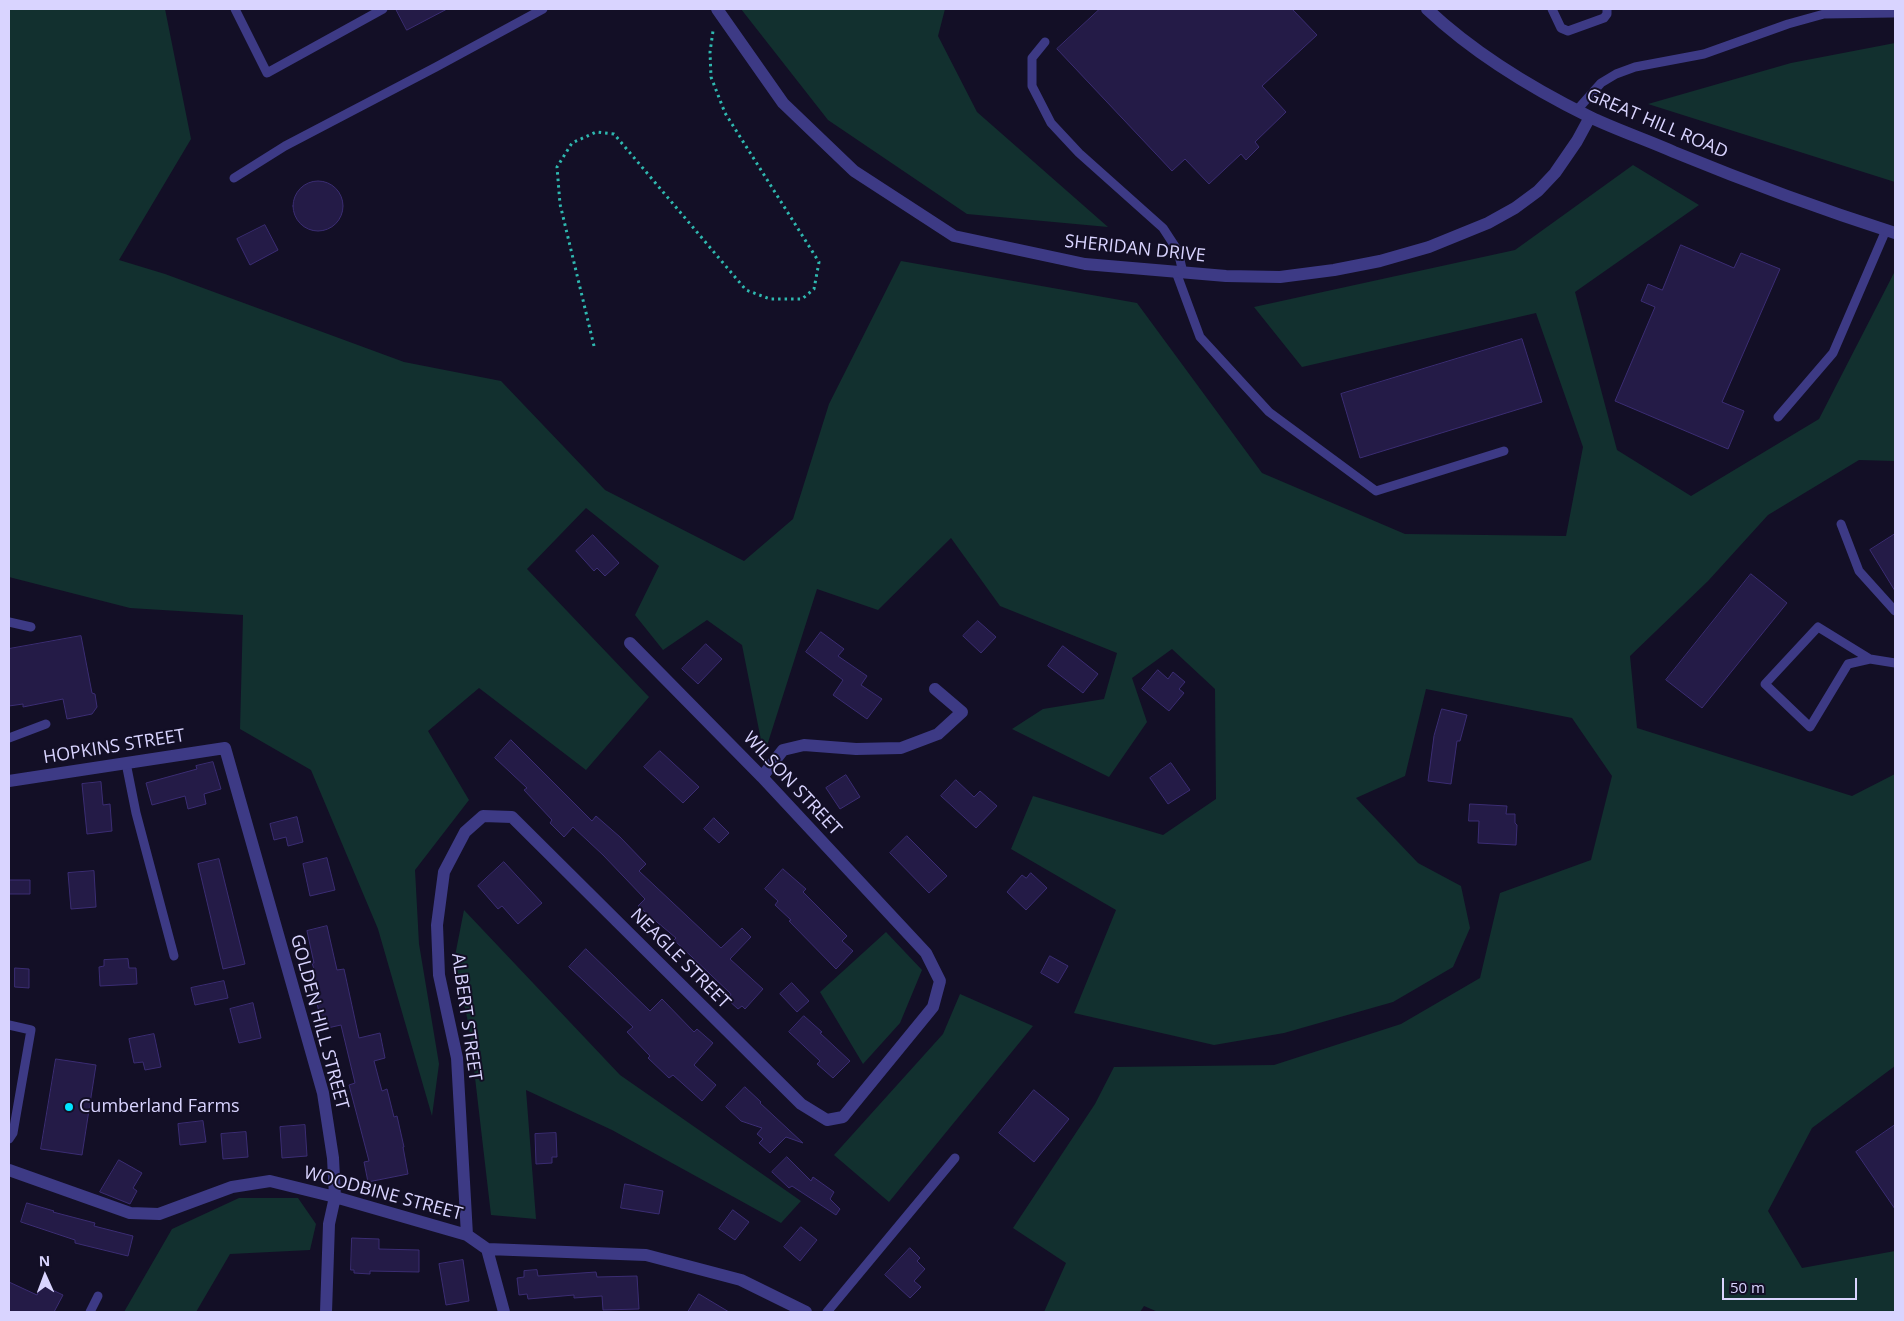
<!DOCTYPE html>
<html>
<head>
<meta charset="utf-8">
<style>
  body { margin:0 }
  #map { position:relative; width:1904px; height:1321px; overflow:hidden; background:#130f26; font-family:"Open Sans",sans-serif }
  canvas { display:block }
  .frame { position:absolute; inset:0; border:10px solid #d9d4ff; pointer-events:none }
  .north { position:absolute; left:20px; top:1251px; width:50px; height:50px; -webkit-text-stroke:4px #130f26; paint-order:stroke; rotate:358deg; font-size:14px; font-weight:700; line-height:20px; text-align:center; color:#d9d4ff }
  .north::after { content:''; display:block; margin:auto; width:18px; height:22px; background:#d9d4ff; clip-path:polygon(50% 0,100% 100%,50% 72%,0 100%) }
  .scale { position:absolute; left:1722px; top:1278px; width:135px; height:22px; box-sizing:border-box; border:2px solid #d9d4ff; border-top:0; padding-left:6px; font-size:15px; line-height:18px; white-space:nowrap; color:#d9d4ff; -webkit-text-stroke:4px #130f26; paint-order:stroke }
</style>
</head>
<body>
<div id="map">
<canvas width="1904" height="1321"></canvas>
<div class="frame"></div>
<div class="north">N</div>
<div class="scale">50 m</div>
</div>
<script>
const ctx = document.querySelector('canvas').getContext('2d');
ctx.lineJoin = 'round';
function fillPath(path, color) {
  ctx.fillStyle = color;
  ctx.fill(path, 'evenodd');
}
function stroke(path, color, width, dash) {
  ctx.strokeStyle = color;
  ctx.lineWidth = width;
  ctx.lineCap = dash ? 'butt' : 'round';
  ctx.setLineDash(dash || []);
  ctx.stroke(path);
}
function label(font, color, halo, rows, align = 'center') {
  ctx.font = font + ' "Open Sans",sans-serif';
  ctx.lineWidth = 4;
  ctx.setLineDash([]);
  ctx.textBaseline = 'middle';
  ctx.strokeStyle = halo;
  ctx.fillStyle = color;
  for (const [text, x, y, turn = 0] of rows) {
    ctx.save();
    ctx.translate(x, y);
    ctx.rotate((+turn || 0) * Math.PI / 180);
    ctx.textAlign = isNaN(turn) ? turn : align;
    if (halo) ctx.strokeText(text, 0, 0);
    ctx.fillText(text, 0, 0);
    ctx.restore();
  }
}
fillPath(new Path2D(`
  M9,9H165L191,139L119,260L165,274L404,362L501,381L605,490L744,561L793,519L829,404L901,261L1137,303L1262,473L1405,534L1566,536L1583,447L1536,313L1302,367L1254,307L1515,250L1633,165L1699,205L1575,292L1617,450L1691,496L1819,419L1895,271V461L1859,460L1768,515L1708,581L1630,656L1637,728L1852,796L1895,774V1066L1812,1128L1768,1211L1802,1268L1895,1251V1312H1158L1144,1306L1140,1312H1044L1066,1263L1013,1228L1095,1104L1114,1067L1274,1065L1401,1024L1480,978L1500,893L1591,860L1612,776L1572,718L1426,689L1405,776L1356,798L1418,863L1461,886L1470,928L1453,967L1393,1002L1284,1033L1214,1045L1074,1013L1116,910L1011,849L1033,796L1163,835L1216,799L1215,689L1172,649L1132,678L1147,722L1109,777L1012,729L1043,709L1104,699L1117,653L1000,606L951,538L878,610L817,589L764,755L742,645L707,620L663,650L635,615L659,566L586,508L527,569L649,697L586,770L479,688L428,731L469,800L415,870L419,944L439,1064L432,1116L378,929L311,770L240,729L243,615L130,608L9,577Z
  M741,9H945L938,36L977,112L1108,227L967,214L828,120Z
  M1895,43V182L1648,104L1791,63Z
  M464,910L620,1075L801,1201L781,1223L612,1130L526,1090L536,1219L491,1215L469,1026L454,961Z
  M886,932L922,970L900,1023L863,1064L820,992Z
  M960,994L1033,1026L889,1202L834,1155L943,1034Z
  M239,1198H298L316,1224L310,1250L230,1254L196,1312H124L172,1229Z`), '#12302f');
const building = new Path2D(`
  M396,9H447L407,30Z
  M1100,9H1292L1317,35L1262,86L1286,112L1255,142L1259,147L1246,160L1241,154L1209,184L1185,159L1172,171L1057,49Z
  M293 206a25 25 0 1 1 50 0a25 25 0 1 1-50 0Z
  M265,225L278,250L250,265L237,239Z
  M1681,245L1734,268L1741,253L1780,269L1722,402L1744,411L1728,449L1615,401L1655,307L1641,301L1648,284L1662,290Z
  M1522,339L1542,402L1360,458L1341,394Z
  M1895,534V591L1870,550Z
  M593,535L619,563L605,576L597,568L594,571L576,551Z
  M1751,574L1787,603L1702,708L1666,680Z
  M978,621L996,637L981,653L963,636Z
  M821,632L844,649L838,656L867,676L861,685L882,699L867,719L833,695L843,680L806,652Z
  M81,636L92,693L95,694L97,707L92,714L67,719L63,699L23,707V704L9,706V649Z
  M706,644L722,659L698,684L682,669Z
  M1063,646L1098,674L1083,693L1048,666Z
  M1158,670L1168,679L1173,672L1185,682L1179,689L1184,693L1169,711L1142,689Z
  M1442,709L1467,715L1460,741H1457L1451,784L1428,781L1434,736Z
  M511,740L592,821L596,816L620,837L646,864L639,871L721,948L742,928L751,937L730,959L763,989L745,1009L742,1006L738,1009L727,999L731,995L730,993L674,940L676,938L638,906L645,899L603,855L573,827L564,837L550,823L552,820L524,790L527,788L495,758Z
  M660,751L699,787L683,803L644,767Z
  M213,762L221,789L204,794L206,804L188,809L185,796L152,805L146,783L197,769L196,766Z
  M1171,763L1190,790L1168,804L1150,778Z
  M846,775L860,797L840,809L826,788Z
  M956,780L974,797L980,791L997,806L976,828L941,796Z
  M101,782L103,805L110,804L112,831L87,834L82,784Z
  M1470,804L1507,806L1506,814H1515V823L1517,825L1516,845L1478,843L1479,821H1469Z
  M297,817L303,842L288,846L286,837L274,840L270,824Z
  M714,818L729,833L719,843L704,829Z
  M907,836L947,876L929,893L890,853Z
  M327,858L335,890L310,896L303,864Z
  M219,859L245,964L223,969L198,864Z
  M504,862L542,903L518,924L502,906L498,909L478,886Z
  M783,869L806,889L803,892L847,936L842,941L853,951L836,969L789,921L791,920L775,905L778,901L765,889Z
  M94,871L96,907L71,909L68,873Z
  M1031,873L1047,888L1026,910L1007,892L1022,875L1026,878Z
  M9,880H30V894H9Z
  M327,926L337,970L344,969L359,1038L380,1033L385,1058L374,1061L382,1091L387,1089L394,1117L397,1116L404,1147H403L408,1174L368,1182L364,1162L369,1161L349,1085L355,1083L341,1025L323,1029L310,974L315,972L312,963H314L307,931Z
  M586,949L650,1011L662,999L694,1032L697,1029L713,1043L694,1065L716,1085L702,1101L673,1075L669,1078L648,1058L650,1056L627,1032L633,1027L569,967Z
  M1050,956L1068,966L1058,983L1041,973Z
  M128,959L129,968H136L137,984L100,986L99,967L104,966V960Z
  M15,968L29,969V988L15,987Z
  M224,981L228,998L195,1005L191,988Z
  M792,983L809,1001L797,1012L780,994Z
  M253,1003L261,1038L239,1043L230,1009Z
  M804,1016L822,1032L820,1033L850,1061L833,1078L817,1064L820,1061L789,1032Z
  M154,1034L161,1067L145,1070L143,1062L134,1063L129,1039Z
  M56,1059L96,1065L82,1155L41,1149Z
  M745,1087L761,1102L760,1103L803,1143L786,1137L770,1153L759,1143L763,1139L757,1134L762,1128L741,1121L726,1107Z
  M1034,1090L1069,1119L1034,1162L999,1133Z
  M203,1121L206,1142L180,1145L178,1124Z
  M305,1125L307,1156L282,1158L280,1127Z
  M1895,1125V1209L1856,1152Z
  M246,1132L248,1157L223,1159L221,1134Z
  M556,1133L557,1157H552V1163L536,1164L535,1134Z
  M787,1157L811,1181L813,1177L834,1192L830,1199L840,1209L836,1215L792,1186L789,1188L772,1172Z
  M119,1160L142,1173L133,1188L137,1191L130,1204L100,1192Z
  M625,1184L663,1191L659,1214L621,1208Z
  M27,1203L54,1211L53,1212L95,1223L94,1226L133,1236L128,1256L75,1243V1240L21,1222Z
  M733,1210L749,1222L735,1240L719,1229Z
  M801,1227L817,1240L800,1261L784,1247Z
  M352,1238L379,1239V1249L419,1250V1272L370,1271V1274L354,1273V1270H351Z
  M910,1248L920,1258L917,1261L925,1269L914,1281L921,1287L910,1298L885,1275Z
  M463,1260L469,1301L446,1305L439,1264Z
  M537,1270L538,1276L596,1272L597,1277L637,1276L639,1309L603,1310L602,1296L574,1298V1295L528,1299L527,1294L519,1295L517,1278L524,1277V1271Z
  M9,1282L37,1295L42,1285L63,1295L54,1312H9Z
  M699,1294L729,1312H688Z`);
fillPath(building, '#241b47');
stroke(building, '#3b2d73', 1);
stroke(new Path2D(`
  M594,346L560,204L557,167L572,143L596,132L614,134L746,290L770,299H802L814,289L819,262L725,113L711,77L710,52L713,31`), '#2fb8b0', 3, [2.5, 4]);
stroke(new Path2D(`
  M235,9L267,73L383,9
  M1552,9L1561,28L1568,31L1604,18L1607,14V9
  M1045,42L1032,58V86L1051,123L1079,153L1163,228L1178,251L1183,273
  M1577,110L1601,83L1616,74L1635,67L1704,54L1788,24L1824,14L1893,13
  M234,178L285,146L436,67L543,9
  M1176,272L1200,337L1269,412L1376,491L1504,451
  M1778,417L1833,353L1886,230
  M1841,524L1859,571L1895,611
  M9,622L31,627
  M1870,659L1848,664L1810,727L1765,684L1818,627L1870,659L1895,663
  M9,738L46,724
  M126,763L136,813L174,956
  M9,1025L31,1030L13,1133L9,1139
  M90,1312L98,1296
  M827,1312L955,1158`), '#3d3a85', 9);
stroke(new Path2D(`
  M717,9L783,103L854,171L954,236L1085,264L1226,276L1280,277L1334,270L1380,261L1429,247L1488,223L1515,208L1538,191L1555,173L1577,141L1590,117
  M1427,9C1475,54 1531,88 1590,117C1617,130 1647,140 1674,152C1747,182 1820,209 1895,233
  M762,777L783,750L804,745L856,749L901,748L938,734L962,712L935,689
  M9,781L225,748L323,1093L333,1158L335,1197L329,1224L326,1312
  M9,1170L130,1213L159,1214L232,1187L270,1181L335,1197L467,1235L487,1249L646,1255L741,1280L806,1312
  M467,1235L457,1058L439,975L437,925L444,872L465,832L483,816L512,817L801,1104L827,1120L843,1117L933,1007L940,981L926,953L762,777L630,643
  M487,1249L504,1312`), '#3d3a85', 12);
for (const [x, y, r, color] of [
  [69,1107,5,"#00e5ff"]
]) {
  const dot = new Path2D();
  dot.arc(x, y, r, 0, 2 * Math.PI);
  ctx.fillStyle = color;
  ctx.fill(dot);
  stroke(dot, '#130f26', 2);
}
label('18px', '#d9d4ff', '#130f26', [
  ["GREAT HILL ROAD",1657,124,23],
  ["SHERIDAN DRIVE",1135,249,6],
  ["HOPKINS STREET",114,747,-9],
  ["WILSON STREET",792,784,47],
  ["NEAGLE STREET",680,959,45],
  ["ALBERT STREET",466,1017,82],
  ["GOLDEN HILL STREET",319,1022,75],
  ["WOODBINE STREET",383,1194,15]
]);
label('18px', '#d9d4ff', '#130f26', [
  ["Cumberland Farms",79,1107]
], 'left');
</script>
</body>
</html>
